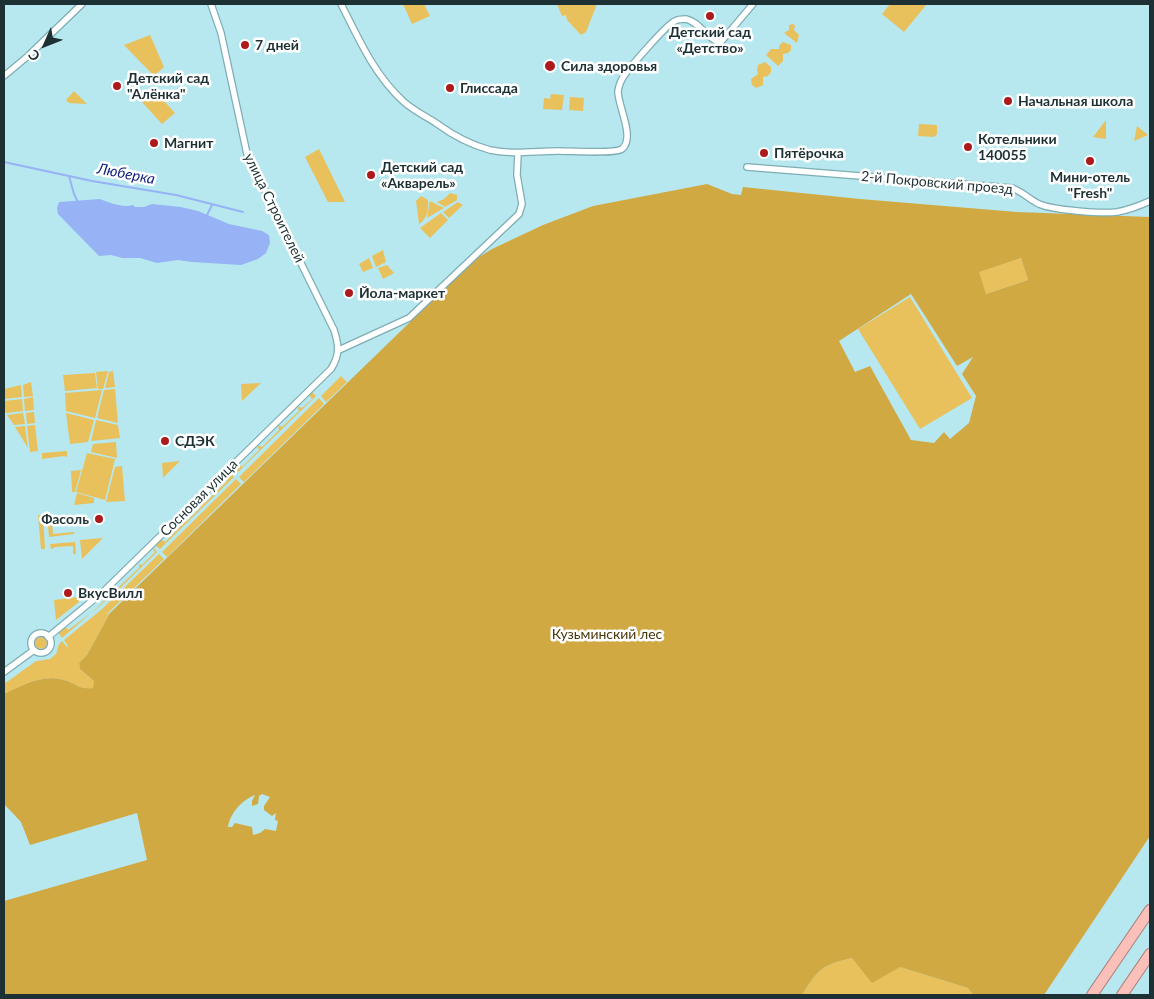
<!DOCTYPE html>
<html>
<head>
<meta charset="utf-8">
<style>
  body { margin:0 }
  #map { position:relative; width:1154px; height:999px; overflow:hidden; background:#b7e8ef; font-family:Lato,sans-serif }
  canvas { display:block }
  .frame { position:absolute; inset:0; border:5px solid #1d3033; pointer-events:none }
  .north { position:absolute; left:20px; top:20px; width:50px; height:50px; -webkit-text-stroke:4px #fff; paint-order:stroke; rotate:226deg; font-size:14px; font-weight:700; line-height:20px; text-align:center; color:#1d3033 }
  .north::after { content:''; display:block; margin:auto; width:18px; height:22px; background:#1d3033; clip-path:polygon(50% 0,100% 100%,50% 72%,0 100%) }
</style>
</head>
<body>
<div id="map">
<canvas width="1154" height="999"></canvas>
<div class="frame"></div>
<div class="north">С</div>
</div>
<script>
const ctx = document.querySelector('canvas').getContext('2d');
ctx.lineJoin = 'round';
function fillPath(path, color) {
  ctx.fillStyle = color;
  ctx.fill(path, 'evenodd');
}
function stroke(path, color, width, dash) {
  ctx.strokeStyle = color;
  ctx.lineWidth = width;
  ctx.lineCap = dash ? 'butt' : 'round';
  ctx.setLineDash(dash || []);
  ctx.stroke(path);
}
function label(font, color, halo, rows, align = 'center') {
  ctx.font = font + ' Lato,sans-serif';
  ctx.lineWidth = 5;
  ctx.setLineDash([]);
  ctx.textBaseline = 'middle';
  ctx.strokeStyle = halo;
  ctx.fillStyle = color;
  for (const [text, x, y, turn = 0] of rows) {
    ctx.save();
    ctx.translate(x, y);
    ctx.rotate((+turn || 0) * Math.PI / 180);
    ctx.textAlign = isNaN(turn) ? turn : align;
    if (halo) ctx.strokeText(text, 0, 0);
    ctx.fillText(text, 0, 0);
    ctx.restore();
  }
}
fillPath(new Path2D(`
  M403,4H424L430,16L412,24Z
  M557,4H597L586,32L581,35L567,20L566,15L562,16Z
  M890,4H927L904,32L882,14Z
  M793,24L795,26L794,30L799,35L797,43L784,33L789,30V25Z
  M150,35L164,67L154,76L124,45Z
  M783,42L791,45V50L788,53L783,54V61L778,66L766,55L771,49H779V46Z
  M765,62L771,67V72L768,76L763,77V85L756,88L752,85L751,79L758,74L757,70L758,65Z
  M74,91L87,104L69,103L66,100Z
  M155,91L175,113L162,124L142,102Z
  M551,94L564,95L562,110L543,109L544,98L550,99Z
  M570,97L584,98L583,111L569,110Z
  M1106,120V139L1093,137Z
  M919,124L937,125V134L934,137L918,136Z
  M1137,126L1148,135L1134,141Z
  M319,149L345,202H328L305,157Z
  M450,193L457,195V200L445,207L437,202L444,199Z
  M421,196L428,200C429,210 427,219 419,224L416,201Z
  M430,201L444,208L427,218Z
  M458,202L463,205L449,218L443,212Z
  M441,213L448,220L430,238L420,228Z
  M383,250L386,262L376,267L372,256Z
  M369,258L373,268L363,272L359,264Z
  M1021,258L1028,280L986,294L978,272Z
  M387,265L394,273L383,279L378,268Z
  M910,297L972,398L920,429L858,329Z
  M108,371L103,389H98L96,372Z
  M113,371L115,387L105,388L109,372Z
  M95,373L97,388L65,391L63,375Z
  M341,376L347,382L326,402L321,396Z
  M31,382L33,396L24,397L23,385Z
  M261,383L242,401L241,384Z
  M21,385L22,397L4,399V389Z
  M115,389L118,423L97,418L104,390Z
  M102,390L95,418L66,411L65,393Z
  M311,391L316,396L236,474L231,469L238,463L242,467L259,450L257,445L262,447L279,430L278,425L282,427L299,411L297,406L302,408L312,399L308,394Z
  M33,397L34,410L25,411L24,399Z
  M319,398L324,404L244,482L239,477Z
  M22,399L23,411L6,413L4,409V401Z
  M34,412L35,423L27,424L26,413Z
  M23,413L25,424L14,425L7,415Z
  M66,413L94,420L88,442L70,444Z
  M96,420L118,425L120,438L91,441Z
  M35,425L38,451L30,452L27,426Z
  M25,426L28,448L15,427Z
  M116,442L117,458L91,452L93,444Z
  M67,451V457L64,456L42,459V453Z
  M87,453L115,459L105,500L76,492Z
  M180,461L163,478L162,463Z
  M122,466L125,501L106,502L115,467Z
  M81,470L75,492H72L71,471Z
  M229,472L234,477L160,549L155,545L161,539L165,542L181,526L179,523L183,519L186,522L202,506L200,501L205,503L227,481L224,477Z
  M236,479L241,484L167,557L162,552Z
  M77,493L94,498V503L74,505Z
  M47,514H51L53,534L74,532V534L49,537Z
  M38,515H43L45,549H41Z
  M103,538L82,559L80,540Z
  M75,542L76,554H73V546L55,547L54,548L51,549L50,544Z
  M153,547L157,552L116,592L62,638L58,632L65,626L68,630L90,614L139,568V564L142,565L155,552L152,548Z
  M159,554L164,559L106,615L110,613L87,655L79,663L80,669L94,681L93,688C79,690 76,683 64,680C42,674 23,685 4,694V684L36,661L50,659L56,654L59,644L62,641L67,647L68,646L64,640L101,610Z
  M79,597V602L56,620L54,600Z
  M35 643a6 6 0 1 1 12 0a6 6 0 1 1-12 0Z
  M852,958L900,967L968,988L973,995H802C818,969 822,965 852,958Z`), '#e8c05c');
fillPath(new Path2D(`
  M707,184L732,194L741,195L743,187L860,199L1017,212L1150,217V836L1044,995H973L968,988L900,967L872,983L852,958C822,965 818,969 802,995H4V901L147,860L137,813L30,845L21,822L4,804V694C23,685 42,674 64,680C76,683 79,690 93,688L94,681L80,669L79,663L87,655L110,613L474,260L492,249L543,225L593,206ZM1021,258L1028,280L986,294L979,272ZM911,294L957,366L973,357L962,374L976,396L969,423L950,439L944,432L934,443L911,440L870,366L855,372L839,341ZM262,794L270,797L264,806V810L272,816L276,813L275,820L278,821L276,831L265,829L260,833L253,835L252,827L235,823L232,827H228C230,813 242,800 255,795L252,801V806L258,804L259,796Z`), '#d1a942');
fillPath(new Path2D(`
  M100,199C110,203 123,208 133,205L135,207H144L152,204L181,207L198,211L229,224L262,231L269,235L270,243L266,253L258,259L241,265L192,262L178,260L157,263L140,258H122L111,255L99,256L58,214L57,208L59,202Z`), '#97b2f5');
stroke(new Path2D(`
  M4,162L92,181L176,195L243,212
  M69,176L74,194L78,202
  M207,215L212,205`), '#97b2f5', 2);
const minor = new Path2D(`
  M341,4C359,39 374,75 404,102C413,110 425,116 436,123C451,134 471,145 490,150C513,155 535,151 558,151C570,151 614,154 622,149C636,138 617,104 618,91C619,85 622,78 626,73C632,65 667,24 675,21C678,19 682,19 686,19C700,22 707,39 720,43L753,4
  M4,76L28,56L82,4
  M747,167L1012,188C1023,192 1029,199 1039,204C1053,210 1101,214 1117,212C1128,210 1139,206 1150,201
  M339,350L409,318L519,214L522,204L517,175L518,153
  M31 643a10 10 0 1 1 20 0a10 10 0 1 1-20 0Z
  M48,637L104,591L331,369C340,355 339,345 334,330L247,154L221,33L211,4
  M4,672L34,650`);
const trunk = new Path2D(`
  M1092,995L1150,910
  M1122,995L1150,954`);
stroke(minor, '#7eadb4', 8);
stroke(trunk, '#ad847f', 12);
stroke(minor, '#fff', 5.5);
stroke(trunk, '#fcc0ba', 10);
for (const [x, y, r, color] of [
  [710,16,5,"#ac1a1b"],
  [245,45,5,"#ac1a1b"],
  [550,66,6,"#ac1a1b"],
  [117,86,5,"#ac1a1b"],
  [450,88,5,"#ac1a1b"],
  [1008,101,5,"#ac1a1b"],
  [154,143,5,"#ac1a1b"],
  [968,147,5,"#ac1a1b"],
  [764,153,5,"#ac1a1b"],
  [1090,161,5,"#ac1a1b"],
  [371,175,5,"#ac1a1b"],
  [349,293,5,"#ac1a1b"],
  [165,441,5,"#ac1a1b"],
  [99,519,5,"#ac1a1b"],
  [68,593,5,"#ac1a1b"]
]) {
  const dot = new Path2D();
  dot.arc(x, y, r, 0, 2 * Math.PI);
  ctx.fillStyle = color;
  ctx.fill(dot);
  stroke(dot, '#fff', 2);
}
label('bold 14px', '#1d3033', '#fff', [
  ["Детский сад",710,32,"center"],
  ["«Детство»",710,48,"center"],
  ["7 дней",255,45],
  ["Сила здоровья",561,66],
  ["Детский сад",127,78],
  ["\"Алёнка\"",127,94],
  ["Глиссада",460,88],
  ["Начальная школа",1018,101],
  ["Котельники",978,139],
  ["140055",978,155],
  ["Магнит",164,143],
  ["Пятёрочка",774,153],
  ["Детский сад",381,167],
  ["«Акварель»",381,183],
  ["Мини-отель",1090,177,"center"],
  ["\"Fresh\"",1090,193,"center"],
  ["Йола-маркет",359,293],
  ["СДЭК",175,441],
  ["Фасоль",89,519,"right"],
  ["ВкусВилл",78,593]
], 'left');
label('14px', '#1d3033', '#fff', [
  ["2-й Покровский проезд",937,183,5],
  ["улица Строителей",274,208,64],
  ["Сосновая улица",199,498,-45]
]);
label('14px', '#48380c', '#fff', [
  ["Кузьминский лес",607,634]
]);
label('italic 15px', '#101f7e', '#fff', [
  ["Люберка",126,174,11]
]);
</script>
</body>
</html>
